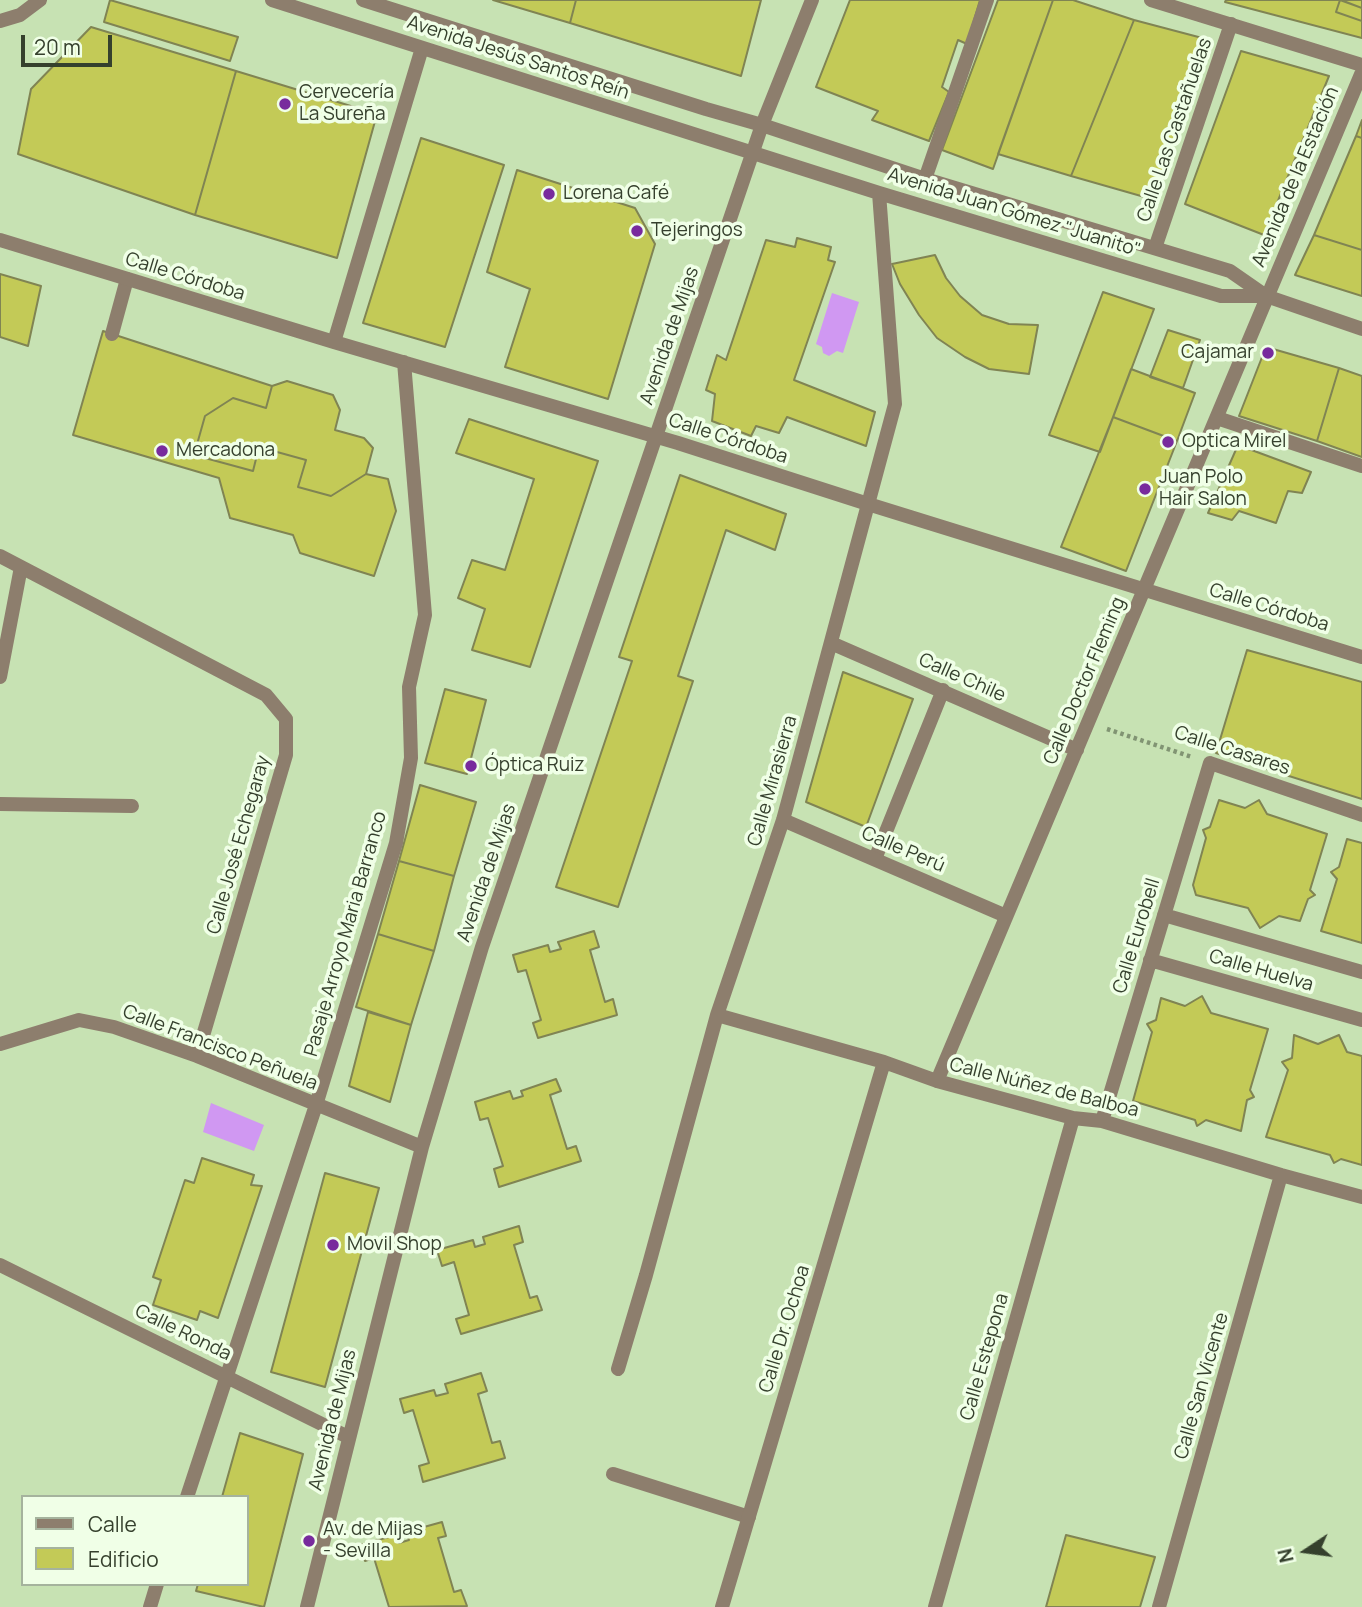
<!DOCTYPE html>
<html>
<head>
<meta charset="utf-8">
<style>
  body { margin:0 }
  #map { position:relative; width:1362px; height:1607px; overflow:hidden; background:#c7e2b3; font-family:Manrope,sans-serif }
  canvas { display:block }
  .legend { position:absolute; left:21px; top:1495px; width:228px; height:91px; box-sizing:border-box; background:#f0ffe7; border:2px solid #a5b39d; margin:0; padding:9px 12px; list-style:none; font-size:21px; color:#35402d }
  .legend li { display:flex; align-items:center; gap:14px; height:35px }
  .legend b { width:35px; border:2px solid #a5b39d }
  .north { position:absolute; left:1271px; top:1516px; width:70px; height:70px; -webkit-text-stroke:5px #f0ffe7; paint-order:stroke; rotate:257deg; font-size:19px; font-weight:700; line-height:28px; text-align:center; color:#35402d }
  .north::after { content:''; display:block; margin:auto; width:24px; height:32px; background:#35402d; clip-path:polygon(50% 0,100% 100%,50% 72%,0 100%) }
  .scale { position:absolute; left:21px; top:35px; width:91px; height:32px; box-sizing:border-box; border:4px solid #35402d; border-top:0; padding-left:9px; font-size:21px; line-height:24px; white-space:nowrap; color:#35402d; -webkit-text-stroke:5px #f0ffe7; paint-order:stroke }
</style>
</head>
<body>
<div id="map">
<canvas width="1362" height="1607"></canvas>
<ul class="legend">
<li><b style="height:9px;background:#8d7e6d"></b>Calle</li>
<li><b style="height:19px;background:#c3ca57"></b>Edificio</li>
</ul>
<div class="north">N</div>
<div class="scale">20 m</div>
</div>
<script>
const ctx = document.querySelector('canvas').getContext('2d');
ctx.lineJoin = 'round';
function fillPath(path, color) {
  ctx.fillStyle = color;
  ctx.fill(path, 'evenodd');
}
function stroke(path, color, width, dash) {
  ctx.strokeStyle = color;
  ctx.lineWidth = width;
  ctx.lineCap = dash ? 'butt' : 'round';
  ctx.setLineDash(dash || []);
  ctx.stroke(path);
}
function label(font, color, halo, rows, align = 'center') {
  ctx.font = font + ' Manrope,sans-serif';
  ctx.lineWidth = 7;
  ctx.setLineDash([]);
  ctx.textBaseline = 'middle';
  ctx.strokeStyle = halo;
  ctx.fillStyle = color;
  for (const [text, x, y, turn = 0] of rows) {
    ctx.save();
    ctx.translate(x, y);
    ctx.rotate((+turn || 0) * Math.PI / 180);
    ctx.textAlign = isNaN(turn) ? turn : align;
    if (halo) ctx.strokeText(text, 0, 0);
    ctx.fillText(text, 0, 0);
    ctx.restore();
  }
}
fillPath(new Path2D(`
  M832,293L859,302L843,353L837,351L829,356L823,353L822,347L816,344Z
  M211,1103L264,1125L254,1151L203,1132Z`), '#d098f2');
const building = new Path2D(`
  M110,0L238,37L230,61L104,22Z
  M493,0H576L570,23Z
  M576,0H761L741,76L570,23Z
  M850,0H980L967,44L958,40L942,87L949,92L929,141L872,120L878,111L816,87Z
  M998,0H1053L993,169L942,150Z
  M1053,0H1073L1134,20L1071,176L998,154Z
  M1226,0H1340L1336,12L1362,21V38L1225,2Z
  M1340,0L1362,8V21L1336,12Z
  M1341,0H1362V8Z
  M1134,20L1206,39L1155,200L1071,176Z
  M91,27L236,71L195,215L18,154L31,89Z
  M1241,51L1329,76L1264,235L1185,204Z
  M236,71L377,114L337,258L195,215Z
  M1362,120V138L1356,136Z
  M1356,136L1362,138V250L1314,235Z
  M421,138L504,165L445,347L363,323Z
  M517,170L635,208L655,244L608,399L505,367L530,289L487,272Z
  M1314,235L1362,250V296L1295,275Z
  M797,238L831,247L828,260L835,262L794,380L875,412L866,446L787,417L779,433L756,426L751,436L712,421L715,394L706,390L717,355L726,360L766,240L795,247Z
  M935,255L946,278L960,296L982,315L1009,324L1038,325L1029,374L989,369L965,357L937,338L919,315L900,284L892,264Z
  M0,274L41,286L28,346L0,337Z
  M1103,292L1154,309L1100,452L1049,435Z
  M1168,330L1200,340L1183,388L1150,377Z
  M103,331L272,386L266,408L233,398L205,416L194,455L253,471L259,447L306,460L298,487L331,496L366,474L388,479L396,511L374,576L300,553L293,535L230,518L219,478L73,435Z
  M1266,347L1339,368L1317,441L1239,416Z
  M1339,368L1362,376V457L1317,441Z
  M1131,369L1195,393L1177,441L1113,417Z
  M287,381L333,395L340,410L335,430L364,438L373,448L366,474L331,496L298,487L306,460L259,447L253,471L194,455L205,416L233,398L266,408L272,386Z
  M1113,417L1177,441L1126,571L1061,547Z
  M469,419L598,461L530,667L472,650L485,609L458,598L472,560L505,570L534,479L456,453Z
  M1238,445L1311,472L1302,493L1288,491L1276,523L1239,511L1232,520L1208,513Z
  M680,475L786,514L775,550L726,530L678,676L693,681L618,907L556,887L632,661L619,657Z
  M1247,650L1362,682V799L1216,753Z
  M843,672L913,699L866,827L806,802Z
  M445,689L486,700L467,774L425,763Z
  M420,785L476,802L454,876L399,861Z
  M1219,800L1245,808L1259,800L1267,814L1327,834L1310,890L1315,895L1308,899L1300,921L1279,916L1260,928L1248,908L1196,895L1193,885L1206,838L1203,830L1210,827Z
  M1347,839L1362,843V943L1321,931L1337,879L1331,872L1339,867Z
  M399,861L454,876L434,951L378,934Z
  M594,931L599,947L590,950L605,1002L613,999L617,1015L538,1038L533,1023L541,1020L526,970L518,972L513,955L548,945L550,952L561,949L558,942Z
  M378,934L434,951L411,1025L356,1007Z
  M1202,996L1211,1013L1268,1029L1250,1090L1254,1097L1247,1100L1241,1131L1206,1120L1197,1126L1195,1120L1133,1101L1152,1032L1147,1024L1156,1020L1161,998L1185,1006Z
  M368,1012L411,1025L390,1102L349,1086Z
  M1294,1035L1318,1044L1339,1035L1347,1052L1362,1056V1165L1341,1159L1334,1163L1330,1155L1266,1137L1288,1070L1282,1062L1292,1058Z
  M556,1079L561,1091L550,1095L567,1149L576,1146L581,1161L499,1187L494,1169L503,1166L488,1118L480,1120L475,1102L510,1091L513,1099L523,1096L521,1091Z
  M202,1158L254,1175L251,1185L262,1186L218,1318L200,1311L197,1320L153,1305L161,1280L153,1277L185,1180L194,1183Z
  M325,1173L379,1188L325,1387L271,1372Z
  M519,1226L523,1242L514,1245L530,1298L537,1296L542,1310L461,1334L456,1319L469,1315L454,1262L442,1266L437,1250L473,1240L475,1247L485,1244L483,1237Z
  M481,1373L487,1391L478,1394L492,1443L500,1441L505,1458L423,1482L419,1466L429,1463L413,1410L404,1413L400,1399L434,1390L436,1396L448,1393L445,1384Z
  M240,1433L303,1454L264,1607L196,1591L198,1584H247V1497H222Z
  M442,1522L446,1536L438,1538L454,1592L461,1590L467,1606L389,1607L374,1558L365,1561L360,1545L396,1535L399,1543L409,1540L406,1532Z
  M1066,1535L1155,1557L1140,1607H1046Z`);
fillPath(building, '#c3ca57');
stroke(building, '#808453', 2);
stroke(new Path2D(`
  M1107,729L1192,757`), '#819473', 4.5, [3.5, 3.5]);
stroke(new Path2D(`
  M112,334L127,279
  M875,859L943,690
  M613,1474L749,1517`), '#8d7e6d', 14);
stroke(new Path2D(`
  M272,0L879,193L1221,296H1265
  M363,0L706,109L762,125L925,179L1230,271L1266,296L1362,329
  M1151,0L1362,65
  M0,21L20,15L40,0
  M925,179L987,0
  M0,240L334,342L678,443L868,504L1362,657
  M1155,248L1231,24
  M334,342L422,48
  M1217,418L1362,466
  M0,556L266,695L286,719V755L197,1056
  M831,643L1077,750
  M0,677L21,567
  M0,804L132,806
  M783,820L1006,916
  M1164,915L1362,972
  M1150,960L1362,1020
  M717,1015L884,1062L937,1081L1073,1118L1102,1121L1281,1175L1362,1197
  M0,1044L79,1020L114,1027L197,1056L422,1147
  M937,1081L1362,72
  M1102,1121L1210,763L1362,815
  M0,1265L348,1437
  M618,1369L646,1275L717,1015L783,820L895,404L879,193
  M187,1497L316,1105L396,843L411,758L409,687L425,615L404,362
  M150,1607L157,1584
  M307,1607L422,1147L482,947L762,125L812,0
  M722,1607L884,1062
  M935,1607L1073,1118
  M1159,1607L1281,1175`), '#8d7e6d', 14);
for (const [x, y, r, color] of [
  [285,104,7,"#782b9d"],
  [549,194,7,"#782b9d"],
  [637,231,7,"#782b9d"],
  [1268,353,7,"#782b9d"],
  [1168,442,7,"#782b9d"],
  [162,451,7,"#782b9d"],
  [1145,489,7,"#782b9d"],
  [471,766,7,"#782b9d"],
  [333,1245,7,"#782b9d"],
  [309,1541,7,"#782b9d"]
]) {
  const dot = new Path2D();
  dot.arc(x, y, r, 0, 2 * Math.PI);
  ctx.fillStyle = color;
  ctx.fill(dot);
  stroke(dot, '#f0ffe7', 2.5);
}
label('19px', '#35402d', '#f0ffe7', [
  ["Avenida Jesús Santos Reín",518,58,18],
  ["Calle Las Castañuelas",1175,130,-71],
  ["Avenida de la Estación",1296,177,-67],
  ["Avenida Juan Gómez \"Juanito\"",1014,213,17],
  ["Calle Córdoba",185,277,17],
  ["Avenida de Mijas",670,336,-71],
  ["Calle Córdoba",728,439,18],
  ["Calle Córdoba",1269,608,17],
  ["Calle Chile",962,678,24],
  ["Calle Doctor Fleming",1085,681,-67],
  ["Calle Casares",1232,751,18],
  ["Calle Mirasierra",773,781,-74],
  ["Calle José Echegaray",239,845,-74],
  ["Calle Perú",903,850,23],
  ["Avenida de Mijas",487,873,-71],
  ["Pasaje Arroyo Maria Barranco",346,934,-74],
  ["Calle Eurobell",1137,936,-73],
  ["Calle Huelva",1261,971,16],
  ["Calle Francisco Peñuela",220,1048,21],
  ["Calle Núñez de Balboa",1044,1088,14],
  ["Calle Dr. Ochoa",785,1329,-73],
  ["Calle Ronda",183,1333,26],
  ["Calle Estepona",985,1357,-74],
  ["Calle San Vicente",1202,1386,-74],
  ["Avenida de Mijas",333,1420,-76]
]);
label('19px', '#35402d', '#f0ffe7', [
  ["Cervecería",299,93],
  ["La Sureña",299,115],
  ["Lorena Café",563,194],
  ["Tejeringos",651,231],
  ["Cajamar",1254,353,"right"],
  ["Optica Mirel",1182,442],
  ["Mercadona",176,451],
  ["Juan Polo",1159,478],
  ["Hair Salon",1159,500],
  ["Óptica Ruiz",485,766],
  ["Movil Shop",347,1245],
  ["Av. de Mijas",323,1530],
  ["- Sevilla",323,1552]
], 'left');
</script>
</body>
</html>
